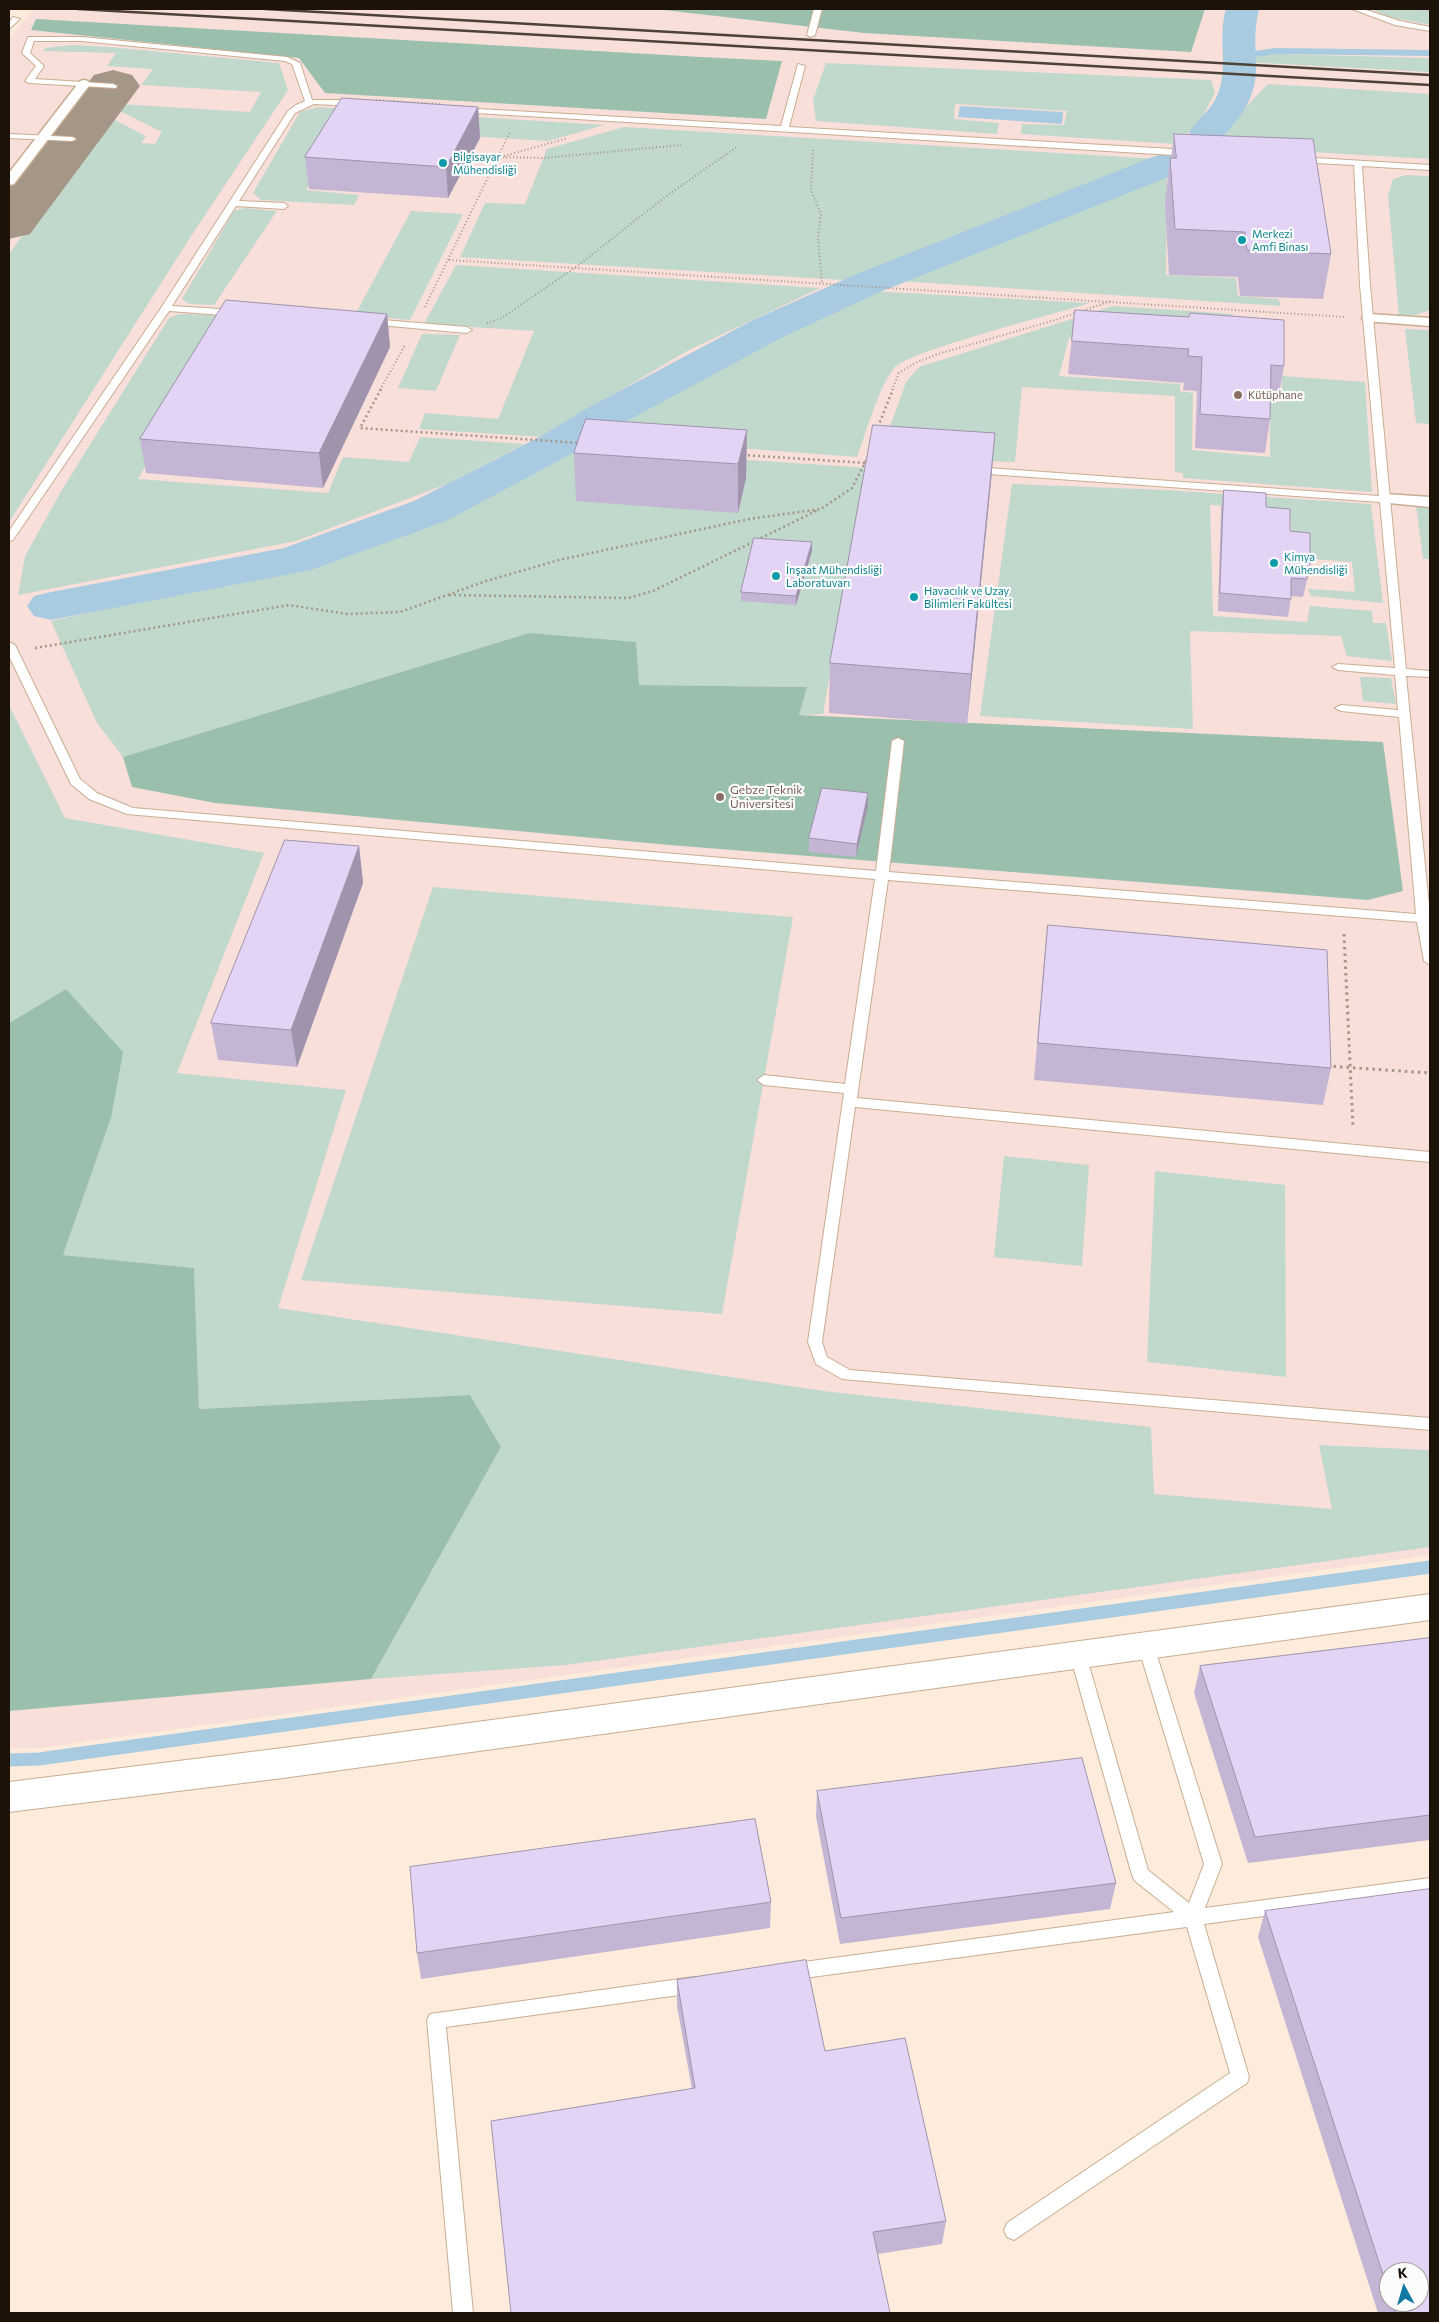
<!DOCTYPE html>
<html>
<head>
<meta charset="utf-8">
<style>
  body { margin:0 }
  #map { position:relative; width:1439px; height:2322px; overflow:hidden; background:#fdecdb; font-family:Commissioner,sans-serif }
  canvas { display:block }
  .frame { position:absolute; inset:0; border:10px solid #1c1208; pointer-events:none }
  .north { position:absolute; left:1379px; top:2262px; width:50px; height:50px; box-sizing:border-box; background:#fcfcfc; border:1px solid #a29e9a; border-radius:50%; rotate:354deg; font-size:14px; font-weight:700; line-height:20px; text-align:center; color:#1c1208 }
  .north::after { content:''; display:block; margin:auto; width:18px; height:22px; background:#1078a3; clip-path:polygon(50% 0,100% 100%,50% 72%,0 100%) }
</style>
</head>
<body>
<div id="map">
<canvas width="1439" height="2322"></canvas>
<div class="frame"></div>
<div class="north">K</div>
</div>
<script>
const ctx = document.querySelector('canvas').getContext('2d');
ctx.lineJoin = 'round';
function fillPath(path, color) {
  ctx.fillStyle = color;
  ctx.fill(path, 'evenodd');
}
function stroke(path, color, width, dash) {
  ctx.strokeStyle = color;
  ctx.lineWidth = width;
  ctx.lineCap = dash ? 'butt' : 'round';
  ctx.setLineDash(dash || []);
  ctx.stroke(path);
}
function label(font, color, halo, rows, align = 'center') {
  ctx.font = font + ' Commissioner,sans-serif';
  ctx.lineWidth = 4.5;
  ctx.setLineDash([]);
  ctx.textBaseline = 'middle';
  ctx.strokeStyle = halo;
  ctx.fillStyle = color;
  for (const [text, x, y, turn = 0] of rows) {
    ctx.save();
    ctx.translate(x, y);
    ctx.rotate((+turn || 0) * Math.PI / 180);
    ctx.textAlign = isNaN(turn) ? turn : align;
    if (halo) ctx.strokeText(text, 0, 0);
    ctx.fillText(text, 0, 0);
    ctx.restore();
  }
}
fillPath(new Path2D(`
  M33,9H1430V1555L40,1748L9,1749V39Z`), '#f9dfd9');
fillPath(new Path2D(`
  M1371,9H1430V25L1390,17Z
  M73,45L109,47L279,63L288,90L188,241L9,522V254L109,117L146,136L141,143L155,144L162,132L116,109L119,104L250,112L261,92L141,85L153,69L107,66L116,53L43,51L46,48Z
  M1274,54L1430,58V72L1245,62V57Z
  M826,63L1211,80L1215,93L1199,123L1176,144L1021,134L1022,124L1064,125L1067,111L955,104L954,119L999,123L997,134L816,121L813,100Z
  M1268,84L1430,94V159L1211,146L1217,137Z
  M317,107L604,125L548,141L343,128L306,190L359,195L354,205L261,200L253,193L300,112Z
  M624,127L1159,159L843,280L460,257L485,203L525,204L547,149Z
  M1197,162L1221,179L1167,178L1166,275L1236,278L1238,296L1278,299L1281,306L899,281Z
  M1406,175L1430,176V310L1415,315L1399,316L1388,196L1393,179Z
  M245,208L277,211L214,305L189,304L182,299L234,211Z
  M411,211L463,214L410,320L355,315Z
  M456,265L820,288L687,351L542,437L419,429L425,413L498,419L534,331L424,324Z
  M869,291L1090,303C1059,313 908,351 894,368C877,391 867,430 857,457L590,437L775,333Z
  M1113,306L1233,314L1230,343L1069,338L1059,376L1180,384V391L1193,393L1192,450L1270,457V401L1281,402L1282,376L1365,382L1372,492L1183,478V473L1175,472V396L1022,387L1015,462L879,457L906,382L919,367Z
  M180,314L236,316L226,327L138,479L328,493L343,457L409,462L420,437L524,444L447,484L296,541L18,595L25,556L63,488L169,318Z
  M1405,329L1430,330V424L1416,423Z
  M422,334L460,335L436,391L398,388Z
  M567,448L869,468L855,532L823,714L799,715L806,687L639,685L529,633L123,757L97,723L51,621L308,565L449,510Z
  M1012,484L1166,490L1371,504L1383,603L1311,596L1308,589L1355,592L1352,562L1311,559L1309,548L1292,546L1291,523L1274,522L1275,508L1210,505L1213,616L1307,622L1310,606L1372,611L1373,623H1386L1392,661L1347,656L1341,636L1190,631L1193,729L980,716Z
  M1416,505L1430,506V559H1423Z
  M1360,677L1391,678L1396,704L1363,701Z
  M9,705L65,818L264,853L177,1073L346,1090L278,1308L823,1391L1151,1427L1154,1494L1332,1509L1319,1445L1430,1450V1547L566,1665L371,1679L501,1447L470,1395L199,1409L194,1268L63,1255L111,1118L66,989L9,1023Z
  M433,887L793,917L722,1314L301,1280Z
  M1004,1156L1089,1165L1082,1266L994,1257Z
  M1155,1171L1285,1185L1286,1377L1147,1362Z`), '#c1d8cc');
fillPath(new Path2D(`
  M655,9H1205L1191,52L864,33Z
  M36,19L701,57L782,61L766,119L325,93L299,58L31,30Z
  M529,633L636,642L639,685L807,687L799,715L1383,742L1403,891L1368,900L669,845L215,803L132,787L123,757Z
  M66,989L123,1052L111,1118L63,1255L194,1268L199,1409L470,1395L501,1447L371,1679L9,1711V1023Z`), '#9ac0ad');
fillPath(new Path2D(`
  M960,106L1063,112L1062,124L958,117Z`), '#a8cbe1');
stroke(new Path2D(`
  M1240,56L1276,51L1430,53`), '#a8cbe1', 6);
stroke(new Path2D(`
  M9,1760L39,1759L1430,1567`), '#a8cbe1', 13);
fillPath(new Path2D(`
  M1226,9H1259C1247,57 1272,79 1233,125C1220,141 1215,145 1194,140L1189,132C1197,120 1210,111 1216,98C1230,70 1217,38 1226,9Z
  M1168,153L1181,156L1186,164L1181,172L880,292L781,338L614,428L573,453L446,521L311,570L51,620L34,616L27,606L34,596L51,592L284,548L414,501L543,435L584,410L753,320L852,276L1155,156Z`), '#a8cbe1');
fillPath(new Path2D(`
  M113,70L132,75L140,86L30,234L9,239V184L94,75Z`), '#a59788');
const service = new Path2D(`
  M814,9H822L815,35L811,37L807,35Z
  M1352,9H1363L1400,21L1430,27V31L1395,25Z
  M13,17L20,19L9,29V23Z
  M28,37H82L287,57L300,63L312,100H339L360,104L356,106L314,104L295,113L239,201L284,203L288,206L284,209L236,206L172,306L237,310L242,313L237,316L169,311L13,540L9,541V531L161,308L288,111L296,105L305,101L292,64L285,61L82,41H34L30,53L44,66L35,79L113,84L117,86L116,88L29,83L25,81L36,66L22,53Z
  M798,64L805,66L789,127L1190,150L1194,153L1190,156L460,112L456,110L460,108L781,126Z
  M9,134L72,137L76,139L72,141L9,138Z
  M1299,157L1430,165V170L1362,166L1370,285L1406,669L1430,671V677L1406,676L1430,915V965L1424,961L1417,922L888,880L857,1098L1430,1152V1162L855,1107L822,1342L827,1357L850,1370L1430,1418V1430L842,1379L816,1364L808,1342L844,1093L764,1085L757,1080L764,1075L845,1084L875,879L127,814L89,799L71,784L9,656V642L15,645L80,779L97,793L133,808L876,871L892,741L898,738L904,741L889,872L1416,914L1399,717L1341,711L1335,708L1341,705L1398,710L1395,675L1338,670L1332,667L1338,664L1395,668L1380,502L974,473L969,470L974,467L1379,496L1360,285L1354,165L1296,162L1295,160Z
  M371,319L467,327L472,330L467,333L368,324V320Z
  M1146,1639L1152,1641L1154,1646L1222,1864L1205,1908L1430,1878V1894L1204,1924L1249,2077L1247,2083L1014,2240L1007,2237L1004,2230L1007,2223L1230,2073L1187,1927L789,1980L783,1978L780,1972L783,1966L789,1964L1174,1912L1135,1881L1132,1875L1070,1655L1072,1650L1078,1648L1084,1650L1086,1655L1148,1870L1189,1903L1204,1864L1138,1646L1140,1641Z
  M694,1977L700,1979L703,1985L700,1991L694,1993L446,2027L473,2313H453L427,2020L430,2014Z`);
const pedestrian = new Path2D(`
  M84,80L88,81L90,84L88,87L14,184L9,185V173L80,81Z
  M1369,314L1430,318V326L1364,321L1362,318Z
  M1385,494L1430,497V507L1379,502L1377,499L1379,496Z`);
const minor = new Path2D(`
  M1430,1594V1620L283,1778L9,1812V1782L283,1748Z`);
stroke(service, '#c8ad91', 2);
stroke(pedestrian, '#c8ad91', 3);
stroke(minor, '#c8ad91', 2);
stroke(new Path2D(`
  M376,100L440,104
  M813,150L811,190L821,214L818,238L822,283
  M504,156L568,138
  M499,157L544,158L681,145
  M449,260L1345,317
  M425,307L510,132
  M487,323L500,319L576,267L665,197L737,147
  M380,390L405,345
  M892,390L899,373L915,363L938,354L1055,320L1111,301`), '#a59688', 2, [1, 2.5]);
stroke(new Path2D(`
  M381,389L360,428L580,443
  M878,427L893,389
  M743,455L866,463
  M449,595L628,598L653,591L818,510
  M35,648L289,605L347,614L400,612L486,581L559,560L749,519L821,509L852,488L868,457`), '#a59688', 2.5, [2, 3]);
stroke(new Path2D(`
  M1344,934L1353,1127
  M1327,1066L1430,1073`), '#a59688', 3, [2.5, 4]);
fillPath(service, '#fff');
fillPath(pedestrian, '#fff');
fillPath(minor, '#fff');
stroke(new Path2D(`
  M78,9L1430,85
  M265,9L1430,75`), '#4d4236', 2.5);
fillPath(new Path2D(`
  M1420,9H1430V11L1420,10Z
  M478,107L480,138L448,198L309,189L305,157Z
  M1174,134L1331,254L1323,299L1240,296L1238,277L1169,275L1165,203L1170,158H1171Z
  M1075,310L1189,317L1284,366L1278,400L1270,399V419L1265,453L1195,448L1197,391L1183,390L1184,383L1068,374Z
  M387,314L390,347L323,488L146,473L140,439Z
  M747,430L746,478L738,513L576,501L574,453Z
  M995,433L991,481L967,724L829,713L830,663Z
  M1224,490L1266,507L1290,531L1310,567L1303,597L1291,596L1288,617L1218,611L1221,508Z
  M812,551L796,605L741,601V592Z
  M868,793V806L856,857L809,852V838Z
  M359,846L363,883L297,1067L218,1060L211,1023Z
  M1048,925L1331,1068L1323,1105L1034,1080L1044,961Z
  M1430,1638V1840L1248,1863L1194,1693L1200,1666Z
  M817,1791L1116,1883L1110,1909L840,1944L816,1817Z
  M771,1902L770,1928L421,1979L417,1953Z
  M1265,1911L1430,2313H1378L1258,1937ZM1389,2272L1419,2302H1389Z
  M677,1980L825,2051L946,2221L942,2244L878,2254L692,2089L677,2006Z`), '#c3b5d3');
fillPath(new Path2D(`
  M478,107L480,138L448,198L446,167Z
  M387,314L390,347L323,488L319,453Z
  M747,430L746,478L738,513V464Z
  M995,433L991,481L967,724L971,674Z
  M812,542V551L796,605V596Z
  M868,793V806L856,857L857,844Z
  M359,846L363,883L297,1067L291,1030Z`), '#9f94ac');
const building = new Path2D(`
  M342,98L478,107L446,167L305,157Z
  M1174,134L1313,139L1331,254L1247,250L1245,232L1175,229L1170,158H1176Z
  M226,300L387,314L319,453L140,439Z
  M1075,310L1189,317L1190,313L1284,320V366L1271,365L1270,419L1200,414L1202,357L1188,356L1189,349L1072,341Z
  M586,419L747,430L738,464L574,453Z
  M873,425L995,433L971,674L830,663Z
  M1224,490L1266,493V507L1290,509V531L1310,533V567L1307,566V579L1291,578V599L1220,593Z
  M754,538L812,542L796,596L741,592Z
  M822,788L868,793L857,844L809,838Z
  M285,840L359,846L291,1030L211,1023Z
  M1048,925L1327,950L1331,1068L1038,1043Z
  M1430,1638V1815L1255,1837L1200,1666Z
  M1082,1758L1116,1883L841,1918L817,1791Z
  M755,1819L771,1902L417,1953L410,1867Z
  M1430,1889V2313H1396L1392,2302H1419V2272H1389V2293L1265,1911Z
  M806,1960L825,2051L905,2038L946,2221L873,2232L890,2313H511L491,2121L695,2088L677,1980Z`);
fillPath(building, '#e3d3f5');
stroke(building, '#9f94ac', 1);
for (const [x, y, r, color] of [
  [443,163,5,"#0f9aa8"],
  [1242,240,5,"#0f9aa8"],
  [1238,395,5,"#8d6e63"],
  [1274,563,5,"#0f9aa8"],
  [776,576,5,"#0f9aa8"],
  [914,597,5,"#0f9aa8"],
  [720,797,5,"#8d6e63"]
]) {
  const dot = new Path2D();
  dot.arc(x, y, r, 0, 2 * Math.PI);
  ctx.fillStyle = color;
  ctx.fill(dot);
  stroke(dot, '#fcfcfc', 2);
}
label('11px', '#0d838f', '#fcfcfc', [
  ["Bilgisayar",453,157],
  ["Mühendisliği",453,170],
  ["Merkezi",1252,234],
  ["Amfi Binası",1252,247],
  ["Kimya",1284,557],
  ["Mühendisliği",1284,570],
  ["İnşaat Mühendisliği",786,570],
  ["Laboratuvarı",786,583],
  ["Havacılık ve Uzay",924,591],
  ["Bilimleri Fakültesi",924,604]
], 'left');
label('11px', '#785e54', '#fcfcfc', [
  ["Kütüphane",1248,395]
], 'left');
label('12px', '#785e54', '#fcfcfc', [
  ["Gebze Teknik",730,790],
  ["Üniversitesi",730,804]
], 'left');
</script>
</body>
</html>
